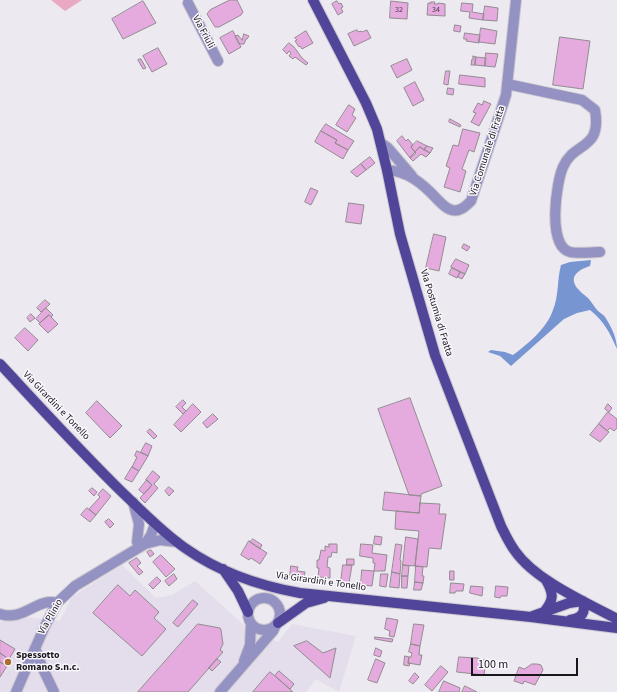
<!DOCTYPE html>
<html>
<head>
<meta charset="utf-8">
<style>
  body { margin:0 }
  #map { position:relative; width:617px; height:692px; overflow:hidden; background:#ede9f1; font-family:"Source Sans 3",sans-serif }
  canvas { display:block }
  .scale { position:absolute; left:471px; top:658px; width:107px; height:18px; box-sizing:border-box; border:2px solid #19171a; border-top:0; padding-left:5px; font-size:12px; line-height:14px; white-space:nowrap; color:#19171a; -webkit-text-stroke:3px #faf7fe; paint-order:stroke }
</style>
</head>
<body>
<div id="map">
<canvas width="617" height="692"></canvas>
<div class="scale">100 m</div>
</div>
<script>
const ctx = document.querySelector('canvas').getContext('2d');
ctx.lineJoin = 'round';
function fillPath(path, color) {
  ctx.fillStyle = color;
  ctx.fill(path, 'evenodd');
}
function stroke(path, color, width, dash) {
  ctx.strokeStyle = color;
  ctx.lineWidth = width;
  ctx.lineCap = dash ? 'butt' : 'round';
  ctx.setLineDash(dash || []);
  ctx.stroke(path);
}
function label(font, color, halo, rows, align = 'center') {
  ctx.font = font + ' "Source Sans 3",sans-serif';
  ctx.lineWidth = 3;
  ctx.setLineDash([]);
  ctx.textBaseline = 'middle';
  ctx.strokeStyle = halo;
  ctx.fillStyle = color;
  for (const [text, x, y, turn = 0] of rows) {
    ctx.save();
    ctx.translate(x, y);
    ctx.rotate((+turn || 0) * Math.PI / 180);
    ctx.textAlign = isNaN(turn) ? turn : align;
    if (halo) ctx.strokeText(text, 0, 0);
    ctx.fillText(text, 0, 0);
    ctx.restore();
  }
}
fillPath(new Path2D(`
  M122,565L156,598L172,595L195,581L246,627L278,642L292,624L356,636L339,692L316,679L306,692H0V622L26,617L60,621L72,597Z`), '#e4ddeb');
fillPath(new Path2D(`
  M51,0H82L65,11Z`), '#eaa9c3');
fillPath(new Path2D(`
  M591,260L590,266C578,270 567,277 579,290C581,293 585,295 588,298C592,302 594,307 598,311C600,313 603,314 605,317C611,326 617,338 617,349C610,333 604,321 590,310L577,313L564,319L511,366L500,356L488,352L491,350L505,352L513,355C528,344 547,328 553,310C559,296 557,279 561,265L570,262Z`), '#7795d1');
const building = new Path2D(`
  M230,0H237L243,12L241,15L219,27H215L207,14L210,10Z
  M143,1L156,23L123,39L112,19Z
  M337,1L339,4L341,3L343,7L341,8L343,12L338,15L332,4Z
  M391,1L408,3L407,19L390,18Z
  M431,2H435L434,4H438V3L445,4V16L427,15L428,3H431Z
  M462,3L473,4L472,12L484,14L483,20L469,18L470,12L461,11Z
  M485,6L498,8L497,21L483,20Z
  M455,25L461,26L460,32L454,31Z
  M481,28L497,31L495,44L479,42Z
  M357,30L358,32L361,31L362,32L367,30L371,38L354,46L348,34Z
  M233,31L241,47L229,54L220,38Z
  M306,31L313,43L302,49L300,46L299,47L295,41L297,40L295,38Z
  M465,33L480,35L479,43L466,41L467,39H464Z
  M244,34L249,36L247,39H246L244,44H239L235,36L238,35L242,40Z
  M560,37L590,41L583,89L553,85Z
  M289,43L294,47L302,58L308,63L306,65L295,57L293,59L289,56L291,53L289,51L287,54L283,50Z
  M158,48L167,64L152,72L143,56Z
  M486,53L498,54L495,67L485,66Z
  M473,56L476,57L475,65H471L472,59H473Z
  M476,57L486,58L485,66L475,65Z
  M141,59L146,68L143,69L138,60Z
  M407,59L412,70L397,78L391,66Z
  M446,71H450L448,85L444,84Z
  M460,75L485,78V87L459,84Z
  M415,82L424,100L413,106L404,88Z
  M448,88L454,89L453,95L447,94Z
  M484,101L491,104L479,126L471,122L476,113L473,112L478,103L482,105Z
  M349,105L355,109L352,115L356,118L347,132L336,125Z
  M450,119L461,125L460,127L449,122Z
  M326,124L354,141L348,150L335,143L337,140L321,131Z
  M463,129L480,133L474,152L469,150L462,169L466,171L460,192L444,187L450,168L446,166L453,145L458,146Z
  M321,131L337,140L335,143L348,150L343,159L315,142Z
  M402,136L406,141L408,139L413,145L411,147L416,153L410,158L397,141Z
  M417,141L427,146L424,150L420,147L415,152L411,147Z
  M427,146L433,148L430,153L424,150Z
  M420,147L430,153L426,157L421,154L413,161L410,158Z
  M370,157L375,163L366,170L361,164Z
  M361,164L366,170L357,177L351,172Z
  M311,188L318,191L311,205L305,202Z
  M349,203L364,205L361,224L346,222Z
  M434,234L446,237L439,271L426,268Z
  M464,244L470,247L467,251L462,248Z
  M456,259L469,265L465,274L451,267Z
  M452,268L460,272L457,278L449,274Z
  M460,272L465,274L462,279L458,277Z
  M45,300L50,304L41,312L37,308Z
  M46,308L53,315L51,317L49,315L40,323L36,319Z
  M31,314L35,318L30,322L27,318Z
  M49,315L58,324L48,333L39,324Z
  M25,328L38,340L28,351L15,338Z
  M410,398L442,486L421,494V496L409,495L378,409Z
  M183,400L186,403L182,407L186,411L183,414L176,407Z
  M97,401L122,426L110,438L86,413Z
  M193,404L201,412L181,432L174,425Z
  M608,404L612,408L609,412L605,409Z
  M608,412L617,419V428L614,431L610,428L607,431L599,424Z
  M213,414L218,419L207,428L203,423Z
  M599,424L609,432L600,442L590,435Z
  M150,429L157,436L154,439L147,432Z
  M146,443L152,446L148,456L141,452Z
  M137,451L148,456L139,471L132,467L137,457L135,456Z
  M132,467L139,471L132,482L125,479Z
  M153,471L160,477L154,484L158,488L145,503L140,498L152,485L146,480Z
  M147,480L152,485L144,494L139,490Z
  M169,487L174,491L169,496L165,491Z
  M92,488L97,492L94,496L89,491Z
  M103,489L111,496L96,515L89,509L100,497L98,495Z
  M385,492L421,496L419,513L383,510Z
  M420,503L440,504L439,514H446L441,549L429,548L427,567L415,566L419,531L395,529L396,511L419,513Z
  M87,508L96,515L90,522L81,515Z
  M109,519L114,524L110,528L105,522Z
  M375,536L382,537L381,545L374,544Z
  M406,537L418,539L415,566L403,565Z
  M253,539L262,545L260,549L250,542Z
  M249,541L267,553L260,564L251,558L249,560L241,555Z
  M329,544H337V553L332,552L331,557H328L327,567L330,568V578L318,577L319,568H317V560H319L321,550L325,551V546L329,547Z
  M361,544L373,545L372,553L387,555L385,571H374L375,563H373V558L360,556Z
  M396,544L402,545L400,560L401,561L400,574L392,572Z
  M151,550L154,554L150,557L147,552Z
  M161,555L175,569L166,577L153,562Z
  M137,558L141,563L137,566L143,572L139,575L129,563Z
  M347,559H354V565H347Z
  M343,565H352L349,583L341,582Z
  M403,565L409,566L408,576H402Z
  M291,566L298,567L297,571L305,572L304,579L290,578Z
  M416,566L423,567L422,576H424L423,583L415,582Z
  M362,570L374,571L372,586L361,585Z
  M450,571H454V580H450Z
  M392,572L400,574L399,588L390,587Z
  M174,574L177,579L169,586L165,581Z
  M381,574H388L386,587L380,586Z
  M402,576H408L407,588H402Z
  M157,577L161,581L153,589L149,585Z
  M415,582L423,583L421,590H414Z
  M451,583L464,584L463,591H456L455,593H450Z
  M118,585L130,596L135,590L159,612L154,618L166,629L142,656L93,613Z
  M471,586L483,587L482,596L470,593Z
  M496,586L508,587L507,596H501L500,598L495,597Z
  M193,600L198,604L178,627L173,623Z
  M387,618L398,620L394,637L389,636L390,631L385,629Z
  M198,624L220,628L221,630L223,644L220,650L223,652L188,692H138Z
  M414,624L424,625L420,646L411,644Z
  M375,637L393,639L392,642L375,639Z
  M0,640L15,649L9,659L0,653Z
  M307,641L323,653L336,648L330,678L294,646Z
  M411,644L420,646L419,655H422L420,665L408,663L409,657H411L412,653L409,652Z
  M376,648L382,651L380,657L374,655Z
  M0,653L7,658L3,664L0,662Z
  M405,656L409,657L408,663H410L409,666L404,665Z
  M459,657L478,658V659L486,660L484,675L457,672Z
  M217,659L221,662L212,671L209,668Z
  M376,659L385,663L377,683L368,680Z
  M0,662L7,666L0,677Z
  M532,664H537L541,665L543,670L535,685L524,681L523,684L514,681L519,667L524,669Z
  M441,666L448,672L432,691L425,685Z
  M279,671L294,684L290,689L275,676Z
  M270,672L275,676L293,692H253Z
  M415,673L419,677L413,684L409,681Z
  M444,681L460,688L459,692H439Z
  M465,686L477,692H462Z`);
fillPath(building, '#e5aade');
stroke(building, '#928c91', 1);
const minor = new Path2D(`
  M188,3L218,61
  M507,84L582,100L595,110C602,151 574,141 563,167C556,183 547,246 570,252C578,254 592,252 600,252
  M381,143L388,148L412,176
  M387,170C408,171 423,184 437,199C441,203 446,209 452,210C460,212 466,206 471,201L506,95L516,0
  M133,502L139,524L137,542
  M145,544L160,540L177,542
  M248 614a16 16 0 1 1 32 0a16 16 0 1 1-32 0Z
  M0,614C23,622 38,597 57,603
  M35,648L43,669L54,692
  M244,661L250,645L251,623
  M16,692L44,628L57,603L75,586L145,544L151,535L155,524
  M220,692L273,631L276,625`);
const major = new Path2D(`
  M313,0L366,103L377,129L387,170L400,234L435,355L501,526C505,534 509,543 515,551C535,580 585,602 617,619
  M0,364C41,408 81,452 124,494C144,513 162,532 185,548C219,572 260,586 300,593L531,617L617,628
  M223,569L238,591L248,612
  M544,612C554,600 554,594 546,580
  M533,616L569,603L583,601
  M570,620C582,618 586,613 583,601
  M278,623L306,603L324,598`);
stroke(minor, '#cbc7cf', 12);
stroke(major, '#cbc7cf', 12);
stroke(minor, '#9392c2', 10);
stroke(major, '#504599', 10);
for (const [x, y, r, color] of [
  [8,662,4,"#ad6e35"]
]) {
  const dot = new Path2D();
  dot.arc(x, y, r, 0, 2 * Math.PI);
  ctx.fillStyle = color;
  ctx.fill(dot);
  stroke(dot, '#faf7fe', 1.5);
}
label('8px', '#4c3c4b', null, [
  ["32",399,10],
  ["34",436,10]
]);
label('10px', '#19171a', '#faf7fe', [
  ["Via Friuli",203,32,62],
  ["Via Comunale di Fratta",488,151,-72],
  ["Via Postumia di Fratta",436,313,73],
  ["Via Girardini e Tonello",56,406,46],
  ["Via Girardini e Tonello",321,582,8],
  ["Via Plinio",51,617,-60]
]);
label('bold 10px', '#19171a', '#faf7fe', [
  ["Spessotto",16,656],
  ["Romano S.n.c.",16,668]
], 'left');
</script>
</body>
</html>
